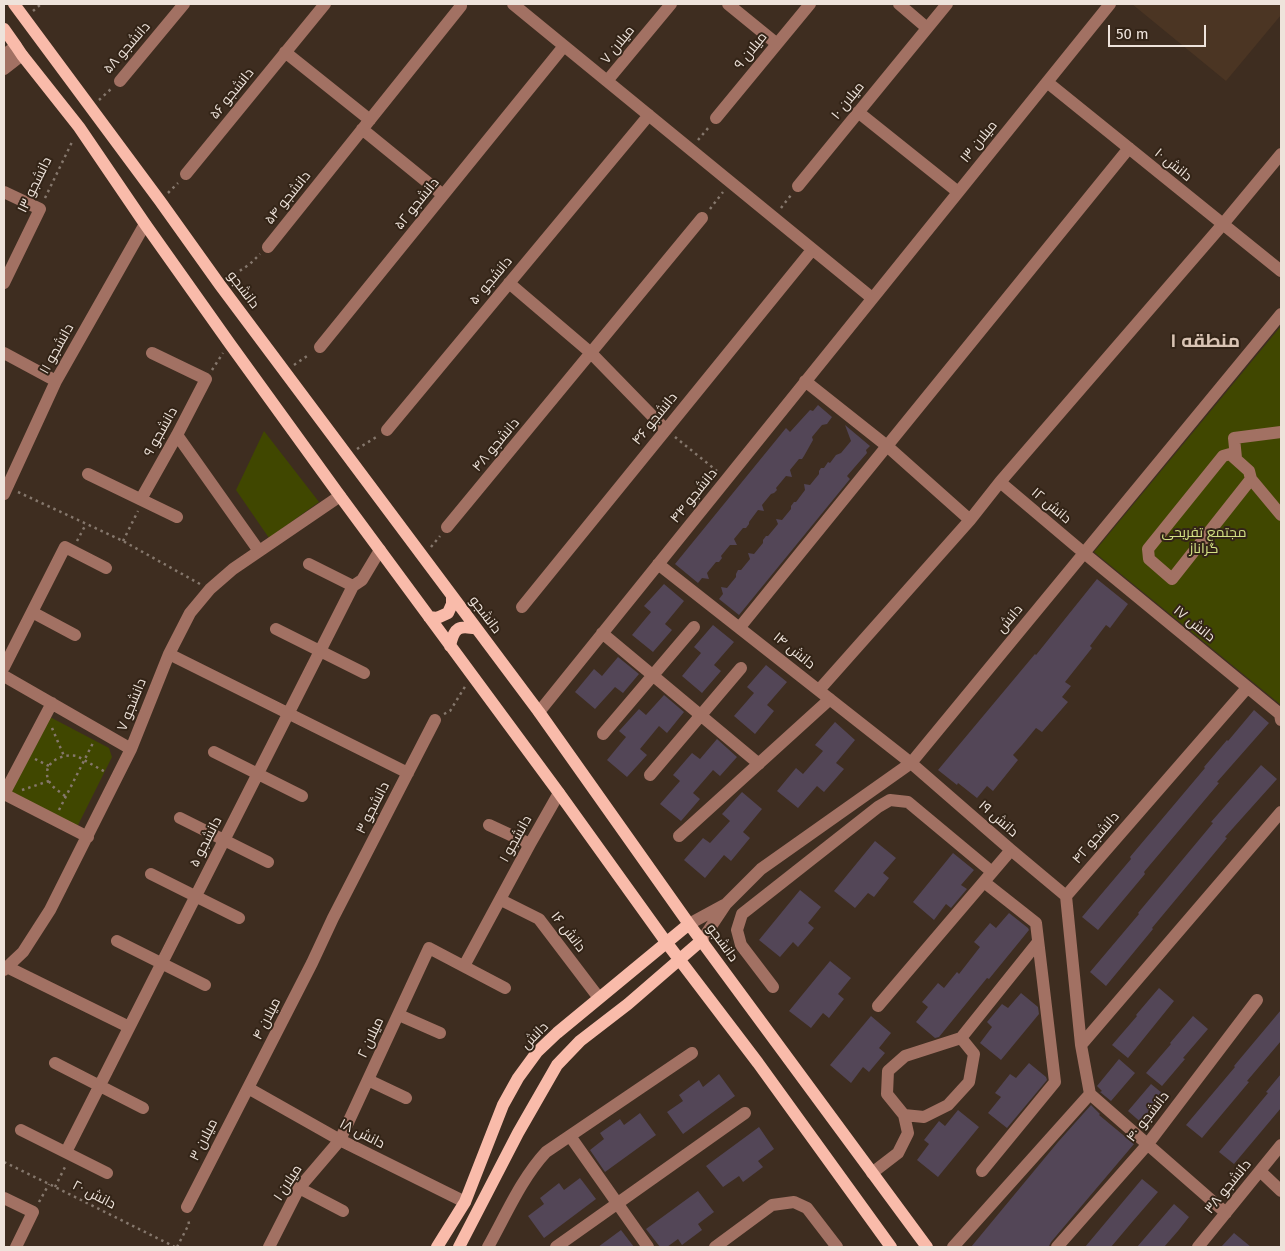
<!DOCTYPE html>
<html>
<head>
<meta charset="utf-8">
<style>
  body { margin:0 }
  #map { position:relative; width:1285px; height:1251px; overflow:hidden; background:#3e2d20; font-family:"Fira Sans",sans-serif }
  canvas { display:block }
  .frame { position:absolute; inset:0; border:5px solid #eee3db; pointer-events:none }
  .scale { position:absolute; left:1108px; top:25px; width:98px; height:22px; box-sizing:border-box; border:2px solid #eee3db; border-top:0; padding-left:6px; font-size:15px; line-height:18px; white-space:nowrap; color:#eee3db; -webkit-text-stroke:4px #332417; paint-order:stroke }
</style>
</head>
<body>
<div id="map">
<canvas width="1285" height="1251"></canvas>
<div class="frame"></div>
<div class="scale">50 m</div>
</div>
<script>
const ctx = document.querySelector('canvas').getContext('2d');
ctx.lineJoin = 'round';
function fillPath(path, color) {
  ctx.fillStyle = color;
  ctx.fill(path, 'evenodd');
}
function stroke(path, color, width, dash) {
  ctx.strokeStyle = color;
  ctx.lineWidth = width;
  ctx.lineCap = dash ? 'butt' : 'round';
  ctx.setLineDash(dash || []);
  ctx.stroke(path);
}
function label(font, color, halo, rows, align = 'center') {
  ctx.font = font + ' "Fira Sans",Cairo,sans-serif';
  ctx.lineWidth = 4;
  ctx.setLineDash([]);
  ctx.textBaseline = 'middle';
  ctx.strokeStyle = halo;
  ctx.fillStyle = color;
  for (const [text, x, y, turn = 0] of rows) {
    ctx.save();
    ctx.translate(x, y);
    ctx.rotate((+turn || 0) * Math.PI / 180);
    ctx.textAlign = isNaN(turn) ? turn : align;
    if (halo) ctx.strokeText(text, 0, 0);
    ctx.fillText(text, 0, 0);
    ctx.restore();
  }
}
fillPath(new Path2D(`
  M1132,4H1281V15L1226,81Z`), '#4b3523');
fillPath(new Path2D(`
  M1281,326V705L1094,552Z
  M264,431L319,502L269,538L236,490Z
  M50,717L109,748L112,757L77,827L11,793Z`), '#404700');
fillPath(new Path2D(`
  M818,405L832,417L827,424L822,425L812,437L813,440L804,456L802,459H799L790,470L792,477L786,476L776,488L777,490L774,493L771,494L762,505L764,511L758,510L749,522V524L746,528H743L734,539L737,545H730L721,556L722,558L719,562H716L707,573L709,579L702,578L698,583L675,564L786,428L790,432L810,410L813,411Z
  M845,425L870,446L866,450L867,453L847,476L850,479L739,615L719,599L723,594L721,587L727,588L736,577V574L738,570H741L750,559L748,553L754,554L763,543V540L766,536H768L778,524L776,519L782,520L791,509V506L794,502H796L805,490L804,484L810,485L819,474V471L821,468H824L828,462L830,463L836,455L841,453L851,441Z
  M1097,579L1128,604L1110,628L1106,625L1090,646L1092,648L1065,682L1071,686L1062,697L1068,702L1042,732L1036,728L1022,745L1013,755L1018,760L993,791L987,786L977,798L958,783L957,785L938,770L1035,654L1036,655Z
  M664,584L684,601L665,624L672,630L653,652L632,635L651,612L644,606Z
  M713,625L734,642L714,665L721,671L702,693L682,676L701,653L694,647Z
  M618,657L639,674L623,693L615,687L595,709L575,692L594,669L602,676Z
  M766,665L787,682L767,705L774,711L755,734L734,716L754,693L747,687Z
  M664,695L684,712L667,733L659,726L640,749L647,755L627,777L607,760L626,737L619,731L639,709L646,715Z
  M1254,710L1269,723L1217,782L1219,783L1144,872L1145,874L1098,930L1082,917L1131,859L1130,857L1205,768L1204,767L1227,740L1228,741Z
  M835,722L855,740L836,763L844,769L824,792L817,786L798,808L777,791L796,768L803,774L823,751L815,745Z
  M717,739L737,757L720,776L713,770L693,793L700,799L681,821L660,804L680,781L673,775L692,753L700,759Z
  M1261,765L1277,779L1225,837L1227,838L1152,928L1153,929L1106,986L1090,972L1139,914L1138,913L1213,823L1211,822Z
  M742,792L762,809L743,832L750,838L731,861L724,855L705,878L684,860L703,838L710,843L730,821L722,814Z
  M875,841L896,858L883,873L889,878L874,897L868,893L855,908L834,891Z
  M953,853L974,870L961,885L967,889L951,908L946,904L934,920L913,902Z
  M800,890L821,907L808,923L814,928L798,947L793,942L780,957L759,940Z
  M1009,913L1028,928L1029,930L989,979L987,978L939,1037L935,1038L916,1022L928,1007L922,1002L938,983L944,988L957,972L959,974L980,947L974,942L990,923L996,928Z
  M830,961L851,978L838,994L844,999L829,1018L823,1013L811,1028L789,1011Z
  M1159,988L1174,1001L1128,1058L1112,1045L1137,1016L1136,1015Z
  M1021,993L1038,1007L1039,1014L1001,1060L980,1043L992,1027L987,1022L1002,1004L1008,1008Z
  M1281,1010V1041L1247,1081L1249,1082L1202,1138L1186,1125L1235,1067L1234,1066Z
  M871,1016L891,1033L879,1048L885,1053L869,1072L863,1067L851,1083L830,1065Z
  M1193,1016L1208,1029L1183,1058L1185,1059L1162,1086L1146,1073L1171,1044L1170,1043Z
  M1119,1059L1135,1073L1111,1101L1100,1092L1102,1091L1097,1086Z
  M1029,1063L1046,1077L1047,1080L1007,1128L988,1113L1001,1097L995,1093L1010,1074L1016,1078Z
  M719,1074L735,1096L683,1134L667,1112L683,1101L679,1095L699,1080L703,1087Z
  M1281,1074V1108L1234,1164L1219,1152L1268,1093L1266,1092Z
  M1151,1084L1167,1097L1144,1125L1128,1111Z
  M1091,1105L1100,1114L1099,1115L1134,1144L1051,1242L1049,1246L1048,1247H971L1058,1142Z
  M958,1110L979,1127L938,1177L917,1160L929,1144L924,1140L939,1121L945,1126Z
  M640,1113L656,1135L605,1172L590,1150L604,1139L600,1133L620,1119L624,1125Z
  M759,1127L774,1149L758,1161L763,1167L743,1182L739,1176L723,1187L706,1166Z
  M580,1178L596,1199L544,1238L528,1216L544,1204L540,1198L559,1183L564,1190Z
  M1142,1179L1158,1192L1133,1221L1111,1247H1085Z
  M698,1191L714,1212L698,1224L702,1230L682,1245L678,1239L667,1247H660L646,1229Z
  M1174,1204L1189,1217L1178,1231L1164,1247H1137Z
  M621,1230L634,1247H598Z
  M1234,1233L1251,1247H1221Z`), '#534657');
stroke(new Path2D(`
  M33,11L41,4
  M99,100L111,89
  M698,140L709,127
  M168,193L178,183
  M45,198L73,140
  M781,208L791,195
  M710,209L723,192
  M229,278L250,264L260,254
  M294,365L310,354
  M212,370L223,353
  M675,437L717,471
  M357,449L378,436
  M18,492L123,541L200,584
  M77,541L86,524
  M123,541L138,511
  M431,547L440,536
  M444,714L450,711L466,685
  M52,728L64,756
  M35,759L49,766
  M22,790L49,781
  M65,796C59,791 51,787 48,779C42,762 63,753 77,756L107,773
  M59,810L94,741
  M4,1162L49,1184L175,1247
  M55,1187L66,1165
  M39,1202L49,1184
  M177,1247L189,1224L188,1219`), '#85776c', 2.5, [2.5, 4]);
stroke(new Path2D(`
  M513,4L872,298
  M728,4L777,44
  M899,4L927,28
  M285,52L370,120
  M4,55L16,46
  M4,69L22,55
  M120,81L184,4
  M607,81L671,4
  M1047,82L1281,271
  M858,112L958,192
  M716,118L810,4
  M362,129L443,195
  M186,174L325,4
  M798,186L947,4
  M4,192L40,209L4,283
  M268,247L461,6
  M509,283L591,353L666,430
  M320,347L564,46
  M4,353L56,381
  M805,381L887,446L970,520
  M387,430L649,115
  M177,435L259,551
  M1236,458L1234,438L1281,432
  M88,474L177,517
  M1251,479L1172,579L1149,559L1148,549L1223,456L1230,454L1249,471L1251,479L1281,515
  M1000,482L1084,553L1280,714L1281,720
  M4,494L56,381L145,224
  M141,499L177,435L206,379L152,353
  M447,527L702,218
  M309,564L353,586
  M658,564L911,763L1011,850L1066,896
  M522,607L812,250
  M32,612L75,635
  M740,627L1129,148
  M276,629L364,673
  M602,633L759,764
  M169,654L408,773
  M4,667L65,547L106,568
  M4,676L131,749
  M819,690L970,520L1000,482L1223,224L1281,154
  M52,703L4,794L88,837
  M539,712L1110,4
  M603,734L694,627
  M214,752L302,796
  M650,775L741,668
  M180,818L268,862
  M489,825L530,844
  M679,836L830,699
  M151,874L239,918
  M501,900L539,919L599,998
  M689,924L724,905
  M702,940L726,904L761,869L911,763L1281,314
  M117,941L205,985
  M464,966L530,844L559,793
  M7,967L129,1027
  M4,970L23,952L50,910L131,749L169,654L190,613L210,589L233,569L340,496
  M773,987L741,945L737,930L742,914L878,807L890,800L908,802L992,872
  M878,1006L1011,850
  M399,1015L440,1033
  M961,1038L974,1054L969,1082L948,1105L924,1117L904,1115L887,1094L888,1071L905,1056L961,1038L1038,942
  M1081,1045L1281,812
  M55,1063L143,1108
  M368,1080L406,1098
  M248,1088L340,1140L465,1202
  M1090,1094L1226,1213
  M21,1130L107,1173
  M570,1136L648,1247
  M66,1152L353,586L362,580L380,550
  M982,1171L1055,1082L1036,923L984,882
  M1260,1171L1281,1191
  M872,1173L898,1153L908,1133L904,1115
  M299,1188L343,1211
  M4,1198L33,1212L16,1247
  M187,1207L312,963L333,918L435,720
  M269,1247L299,1188L340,1140L429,948L505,988
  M488,1247C506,1215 521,1179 546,1152L692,1053
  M556,1247L745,1113
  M715,1247L772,1205L794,1202L807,1208L837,1247
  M953,1247L1090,1094L1081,1045L1066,896L1247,688
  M1057,1247L1147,1145L1257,1000
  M1198,1247L1281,1145`), '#a27163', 12);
stroke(new Path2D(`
  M14,4L160,201L220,285L539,712L689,924L927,1247
  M4,29L16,46L22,55L79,127L145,224L230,344L340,496L559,793L666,942L758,1063L891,1247
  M429,617L437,618L448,613L452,604V596
  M450,646C454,627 459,625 477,629
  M437,1247L465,1202L503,1105L518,1078L537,1052L557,1033L689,924
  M459,1247L518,1133L557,1065L580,1041L628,1004L702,940`), '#f9bbaa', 12);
label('14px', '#eee3db', '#332417', [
  ["میلان ۷",618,45,-51],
  ["دانشجو ۵۸",127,48,-49],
  ["میلان ۹",751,51,-51],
  ["دانشجو ۵۶",232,94,-51],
  ["میلان ۱۰",848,101,-51],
  ["میلان ۱۳",979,142,-51],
  ["دانش ۱۰",1173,165,39],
  ["دانشجو ۱۳",35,185,-64],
  ["دانشجو ۵۴",288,198,-51],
  ["دانشجو ۵۲",417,204,-51],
  ["دانشجو ۵۰",491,281,-50],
  ["دانشجو",243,290,53],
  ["دانشجو ۱۱",57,349,-61],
  ["دانشجو ۴۶",655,419,-51],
  ["دانشجو ۹",161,432,-61],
  ["دانشجو ۴۸",496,445,-50],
  ["دانشجو ۴۴",694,496,-51],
  ["دانش ۱۲",1051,506,40],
  ["دانشجو",485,615,53],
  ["دانش",1010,619,-50],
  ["دانش ۱۷",1194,624,39],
  ["دانش ۱۴",794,651,39],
  ["دانشجو ۷",132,705,-68],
  ["دانشجو ۳",373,808,-63],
  ["دانش ۱۹",998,819,41],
  ["دانشجو ۴۲",1096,838,-49],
  ["دانشجو ۱",516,839,-61],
  ["دانشجو ۵",206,842,-63],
  ["دانش ۱۶",568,932,52],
  ["دانشجو",722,943,54],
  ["میلان ۴",267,1019,-63],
  ["دانش",535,1036,-46],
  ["میلان ۲",371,1038,-65],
  ["دانشجو ۴۰",1148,1117,-52],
  ["دانش ۱۸",362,1134,27],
  ["میلان ۳",204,1140,-63],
  ["میلان ۱",288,1183,-57],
  ["دانشجو ۳۸",1228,1187,-51],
  ["دانش ۲۰",94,1195,27]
]);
label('14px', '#d3e184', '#332417', [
  ["مجتمع تفریحی",1204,533],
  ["گراناز",1204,549]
]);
label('bold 19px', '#d8c3b3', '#332417', [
  ["منطقه ۱",1205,342]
]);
</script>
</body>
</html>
